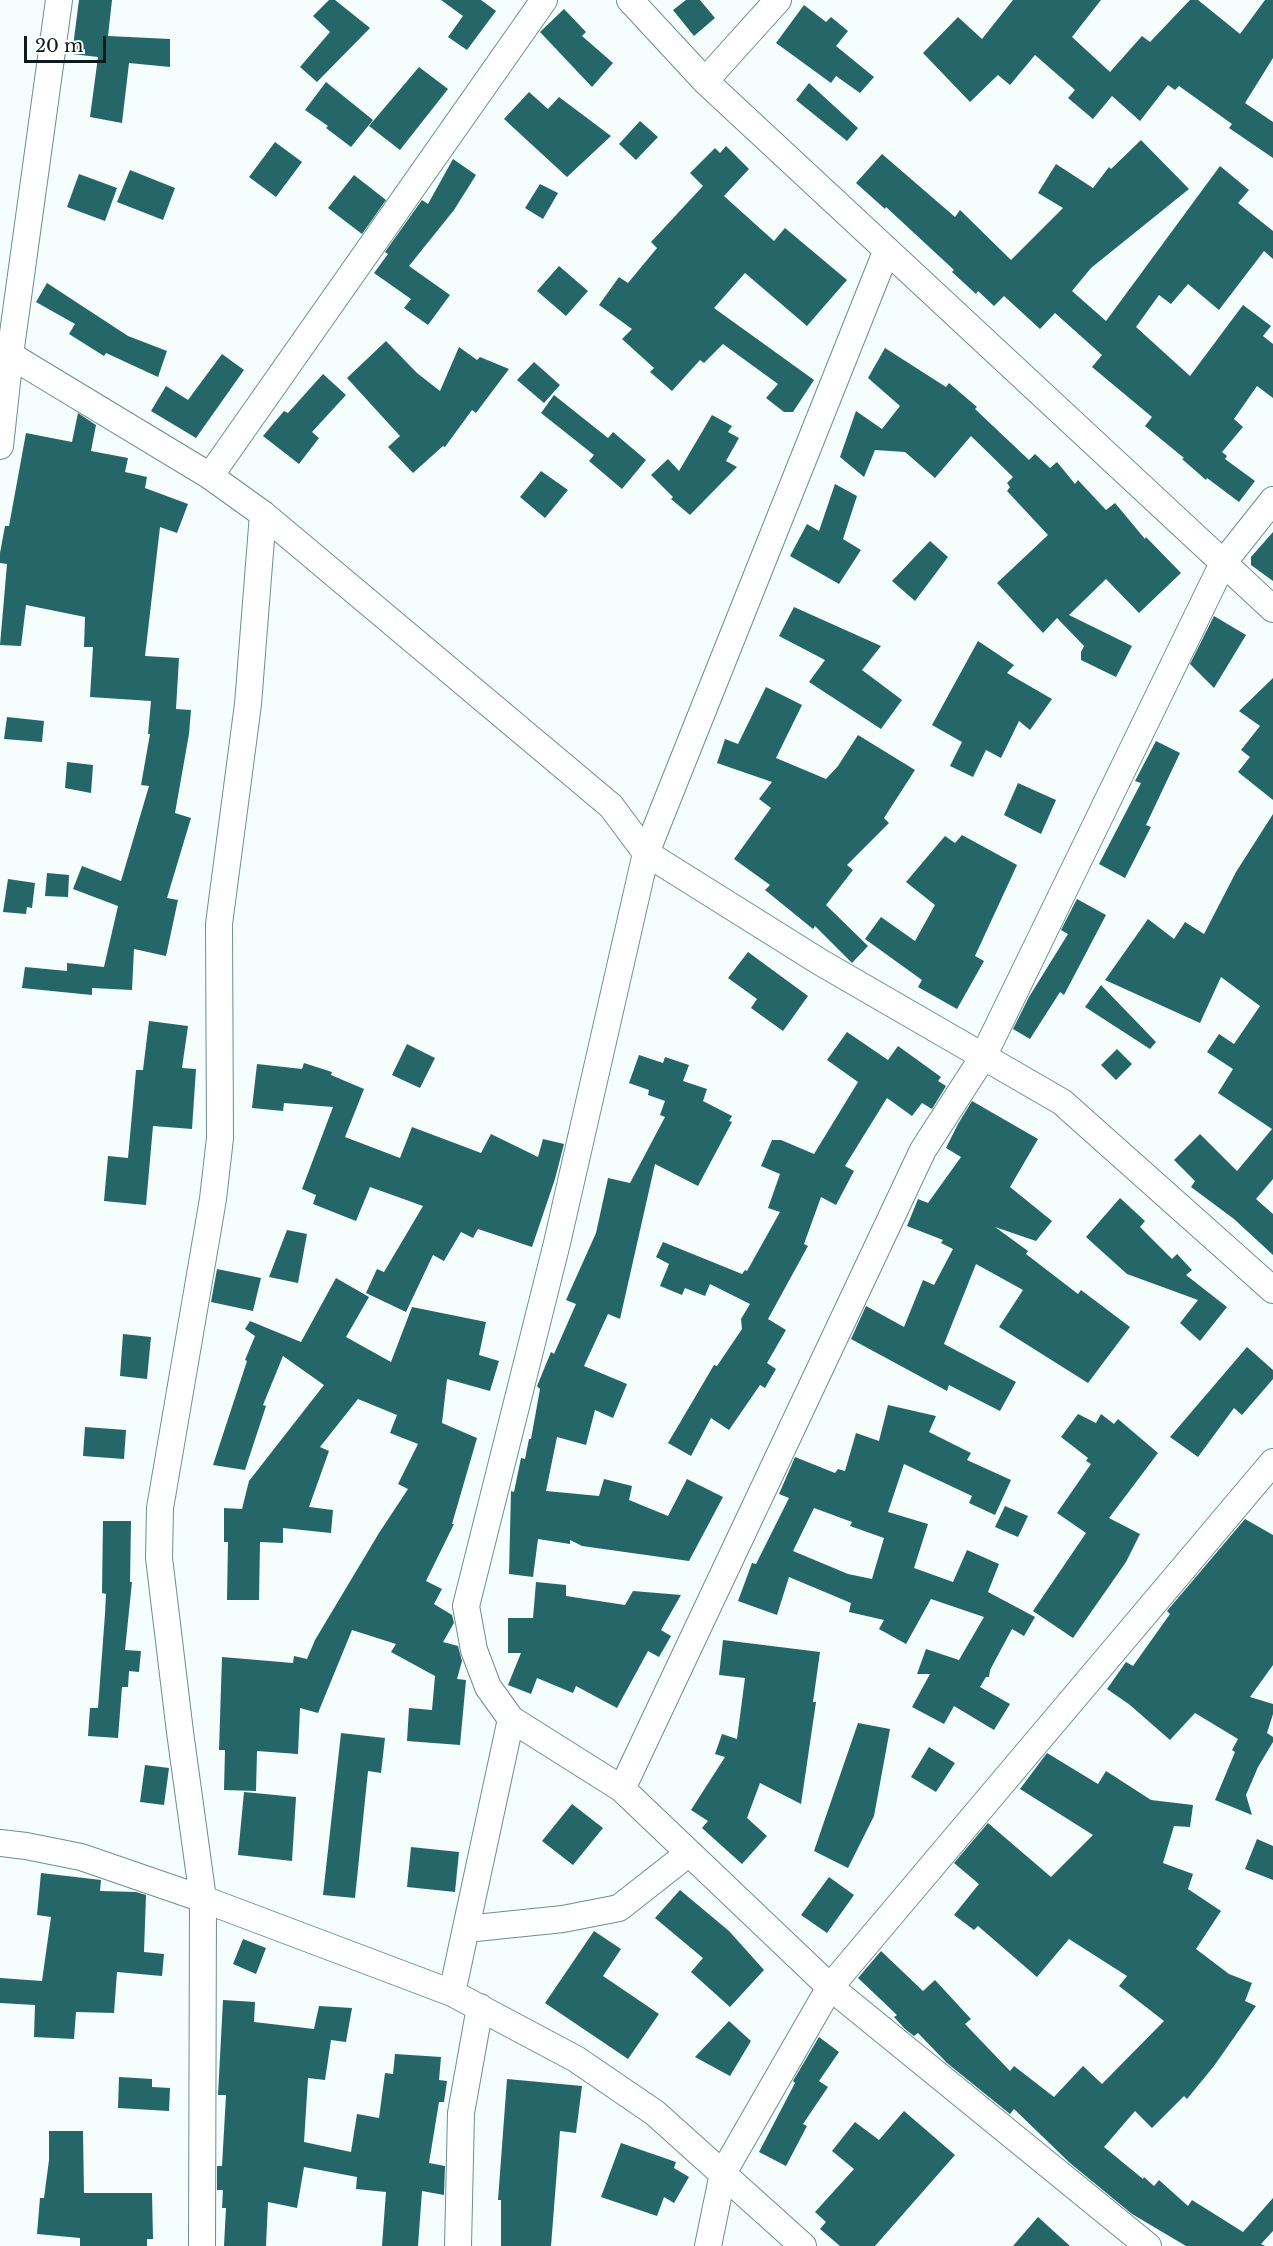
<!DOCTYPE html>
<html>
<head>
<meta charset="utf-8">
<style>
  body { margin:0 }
  #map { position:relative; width:1273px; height:2246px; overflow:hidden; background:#f5fdfd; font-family:"Libre Baskerville",serif }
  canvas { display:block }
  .scale { position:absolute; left:24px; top:36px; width:82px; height:27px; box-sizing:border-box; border:3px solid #0d1b1c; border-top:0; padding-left:8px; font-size:18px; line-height:21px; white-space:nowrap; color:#0d1b1c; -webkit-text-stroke:4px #fff; paint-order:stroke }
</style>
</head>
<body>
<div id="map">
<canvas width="1273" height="2246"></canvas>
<div class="scale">20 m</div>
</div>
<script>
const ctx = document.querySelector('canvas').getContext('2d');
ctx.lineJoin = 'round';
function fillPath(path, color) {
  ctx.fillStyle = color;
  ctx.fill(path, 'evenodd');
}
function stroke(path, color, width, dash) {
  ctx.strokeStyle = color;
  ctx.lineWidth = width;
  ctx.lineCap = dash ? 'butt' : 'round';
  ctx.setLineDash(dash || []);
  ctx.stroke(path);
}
fillPath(new Path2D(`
  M79,0H112L108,36L170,39V67L129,63L122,123L90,117L98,57L72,54Z
  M329,0H335L370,28L317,82L300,67L330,32L313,16Z
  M441,0H481L496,11L467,50L448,37L463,16Z
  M686,0H700L715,18L694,36L673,10Z
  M1013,0H1101L1072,37L1110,72L1142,36L1150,42L1190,0H1198L1240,34L1265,0H1273V58L1245,103L1273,122V158L1229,128L1232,124L1179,86L1175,90L1168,85L1140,121L1112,96L1093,119L1068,98L1075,90L1035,55L1010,85L998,75L970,102L923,53L958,17L982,39Z
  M804,5L826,22L831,17L848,31L836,46L874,77L860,93L836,76L831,83L776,43Z
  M564,9L586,32L582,36L613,63L592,87L540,32Z
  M419,67L448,89L400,150L369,126Z
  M326,82L373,120L351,147L326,128L328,126L305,110Z
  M809,83L858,128L847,141L796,100Z
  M529,92L548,109L559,97L611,136L567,177L504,119Z
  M640,121L658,137L636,160L619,144Z
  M1141,140L1189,189L1091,268L1072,291L1106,321L1220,166L1249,190L1238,203L1273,231V259L1264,251L1219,310L1188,284L1171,304L1159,295L1136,327L1190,376L1243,305L1271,326L1263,336L1273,344V398L1257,386L1234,419L1243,427L1222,452L1227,456L1225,459L1255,481L1239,502L1207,478L1206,480L1182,459L1184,458L1145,426L1152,417L1092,367L1102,355L1055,313L1040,329L1004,296L994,306L978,291L976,294L952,272L954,270L886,207L885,209L856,183L882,154L955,217L960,210L1011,260L1063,208L1038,193L1056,164L1093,188L1109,167L1111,169Z
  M275,142L302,162L276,197L249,177Z
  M726,146L749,169L724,196L774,241L785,228L847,280L807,326L745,273L714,308L814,380L793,412H784L766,398L778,384L723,344L704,363L700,360L672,391L650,372L654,368L622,339L632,329L599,305L619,277L628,283L657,248L651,242L703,186L690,173L715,148L720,153Z
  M453,159L476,175L454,210L409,266L450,295L428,325L404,308L411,299L374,273L388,254L385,252L422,200L428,204Z
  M130,170L175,188L163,220L117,202Z
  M79,174L117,188L105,221L67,207Z
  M354,175L386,200L362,234L328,208Z
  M540,184L558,193L543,219L525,208Z
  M559,266L588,291L566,316L537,291Z
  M47,283L128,336L167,351L158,377L106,353L104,356L69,334L75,324L36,302Z
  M386,341L417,373L440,391L459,347L477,360L480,357L509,369L476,413L472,410L445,447L443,446L413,473L388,447L400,436L347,378Z
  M885,348L946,387L949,383L977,407L975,409L1029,460L1035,454L1050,468L1057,462L1075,484L1078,480L1106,510L1115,503L1145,539L1146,537L1181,573L1139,613L1106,579L1069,615L1132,646L1116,677L1081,660V652L1084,646L1057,618L1043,633L997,583L1048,535L1007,491L1010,487L1007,483L1013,477L971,436L935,478L905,452L875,450L864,477L840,457L856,411L882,429L900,406L868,378Z
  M222,354L244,370L196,438L151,411L166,386L188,400Z
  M534,362L560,385L544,403L517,380Z
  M323,374L346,395L312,432L319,438L299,464L263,436L284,411L288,413Z
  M554,395L608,438L613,432L646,460L622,489L589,461L594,455L541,413Z
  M78,413L96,425L91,451L128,458L125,472L147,477L145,488L188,504L177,533L160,527L145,656L179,658L176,709L191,710L189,734L175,813L191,818L167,898L178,900L166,956L134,949L132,990L92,988V995L22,988L25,967L67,971V963L104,967L118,906L73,889L82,866L121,881L149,786L141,785L150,734H148L151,701L90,697L93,647H84L85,617L26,605L21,646L0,645L7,564L0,563V553L5,526H9L26,433L72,442Z
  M712,415L732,426L728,432L739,438L726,461L737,467L690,515L671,499L673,497L651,475L668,459L679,471Z
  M541,471L568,490L545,518L520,497Z
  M835,484L857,496L843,539L861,550L839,584L790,556L807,524L819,531Z
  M1273,532V581L1251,565V557Z
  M930,541L948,557L915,601L892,581Z
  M794,607L881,646L862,670L902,700L881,729L809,682L825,660L779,636Z
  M1214,616L1246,635L1214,688L1190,664Z
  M978,641L1014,665L1007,673L1052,699L1030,730L1019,721L1001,758L986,750L973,777L950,766L962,742L932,725Z
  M1273,678V800L1238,772L1250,757L1241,750L1260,726L1239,711Z
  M766,687L802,705L776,758L826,779L838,766L858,735L915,770L884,818L889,823L847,865L853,870L826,905L868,946L852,963L815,926L813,929L765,890L770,885L734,859L771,808L759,799L772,782L717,763L725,739L738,744Z
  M7,717L44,721L42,742L4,739Z
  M1156,741L1180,753L1146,825L1151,827L1125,878L1099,864L1141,783L1135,781Z
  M67,762L93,765L91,793L65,788Z
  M1018,783L1056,800L1041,834L1004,815Z
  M1273,814V1179L1256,1199L1273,1214V1255L1234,1219L1191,1187L1195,1181L1174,1160L1200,1134L1237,1171L1272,1129L1218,1093L1233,1069L1207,1052L1219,1034L1234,1044L1260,1006L1221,977L1200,1023L1105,980L1148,919L1174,939L1185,922L1204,934L1236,872Z
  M962,835L1017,865L975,956L984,961L957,1009L918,987L922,980L865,939L881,917L915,941L935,905L906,882L945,836L955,843Z
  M47,873L69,875L68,897L45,896Z
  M8,879L35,883L32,908L27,907L26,914L3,912Z
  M1077,899L1106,915L1064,995L1060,992L1030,1039L1013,1029L1029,997L1068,934L1061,930Z
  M748,952L808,996L783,1031L751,1008L757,999L728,978Z
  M1101,985L1156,1042L1150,1049L1085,1007Z
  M149,1021L188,1026L182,1068L196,1069L192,1129L153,1126L146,1205L104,1201L108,1156L128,1158L136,1070H143Z
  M847,1032L888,1060L898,1046L941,1077L938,1081L946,1086L932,1109L922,1103L912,1116L887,1098L845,1166L854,1171L836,1205L821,1197L804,1244L808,1246L768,1319L786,1330L767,1363L776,1369L765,1388L760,1385L729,1430L711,1418L691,1456L668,1443L714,1365L717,1366L742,1329L741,1319L750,1304L710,1284L705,1296L685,1288L682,1295L660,1286L669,1264L656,1257L663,1242L742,1274L745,1270L747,1271L780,1212L768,1208L780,1174L761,1166L772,1140H781L814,1154L858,1082L827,1060Z
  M407,1044L435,1058L420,1088L392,1075Z
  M1117,1049L1132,1064L1116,1080L1101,1065Z
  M639,1055L663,1063L665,1057L689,1065L683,1081L707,1089L703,1101L732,1116L729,1121L732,1122L698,1186L655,1164L620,1319L608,1314L584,1366L627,1384L613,1418L595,1410L586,1445L557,1437L546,1491L599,1496L604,1479L632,1486L629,1500L668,1516L687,1479L723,1497L689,1561L582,1546L570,1540V1544L538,1539L533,1577L509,1574L511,1491L514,1492L521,1458L525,1459L529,1439H531L540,1389L537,1386L551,1352L554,1354L576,1304L566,1300L596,1233L608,1178L630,1183L665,1117L660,1115L665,1101L648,1095L649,1090L629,1083Z
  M304,1063L332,1072L331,1075L364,1089L345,1137L400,1158L412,1127L481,1153L491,1134L538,1157L543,1139L564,1144L555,1179L532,1247L478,1229L473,1238L461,1232L444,1261L433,1255L406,1312L366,1293L377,1269L384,1272L423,1206L370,1187L356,1221L313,1204L316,1195L302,1189L333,1107L284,1103L283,1111L252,1108L257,1064L302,1069Z
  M972,1101L1038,1139L1010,1187L1052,1221L1036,1241L995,1227L1028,1251L1026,1254L1078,1294L1081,1290L1130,1327L1088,1383L999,1327L1023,1290L976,1264L944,1344L1016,1382L1000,1411L949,1385L947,1391L851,1339L866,1306L904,1327L923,1280L934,1285L953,1249L941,1243L943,1240L907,1226L918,1199L928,1203L961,1157L946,1148L958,1124Z
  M1120,1198L1145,1221L1140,1227L1172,1259L1177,1254L1192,1270L1186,1275L1227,1307L1200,1341L1180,1323L1198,1300L1127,1274L1086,1237Z
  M287,1230L307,1234L298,1283L269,1277Z
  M217,1269L261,1278L253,1311L211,1302Z
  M336,1278L369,1297L346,1337L391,1362L412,1307L486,1322L479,1355L499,1361L490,1391L447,1379L442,1423L477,1438L452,1524H454L426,1581L442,1589L434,1604L452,1615L454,1623L443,1642L458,1646L462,1661L457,1679L466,1680L460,1745L407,1741L409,1708L432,1710L435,1676L391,1652L396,1644L352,1630L318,1713L300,1708L298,1754L257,1751L256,1791L224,1790L225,1750H219L222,1657L293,1663L294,1656L307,1659L315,1640L379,1533L408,1489L398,1484L418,1444L390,1433L397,1415L358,1399L320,1447L329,1451L309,1507L333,1510L331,1533L283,1528V1543L260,1542L259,1600H227L228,1542H224V1508L242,1509L249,1481L324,1385L283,1356L263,1405L266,1406L245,1470L213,1465L247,1361L245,1360L255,1336L245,1329L250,1321L301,1342Z
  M123,1334L151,1337L147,1379L120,1376Z
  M1247,1347L1273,1370V1379L1242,1415L1234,1408L1198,1457L1170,1437Z
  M888,1405L936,1416L929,1432L971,1453L967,1460L1011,1480L995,1515L969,1503L972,1496L904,1464L888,1512L928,1524L914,1568L953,1582L967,1550L999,1564L988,1592L1035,1617L1024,1636L1012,1629L990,1670L989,1677H986L980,1687L1010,1704L994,1730L954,1706L944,1724L912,1707L930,1674H917L926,1649L959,1660L984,1617L931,1599L906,1644L879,1629L884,1620L849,1612L851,1603L789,1577L777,1615L738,1601L752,1563L756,1564L789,1498L779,1494L795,1457L835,1473L838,1469L845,1471L856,1433L879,1441ZM814,1508L852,1522L850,1526L884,1538L872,1579L848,1574L793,1551Z
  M1078,1414L1096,1423L1101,1414L1114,1424L1118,1419L1158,1453L1109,1518L1140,1534L1126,1562L1073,1638L1033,1611L1086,1533L1057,1513L1091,1464L1086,1461L1088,1458L1061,1437Z
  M85,1427L126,1430L124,1459L83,1456Z
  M1005,1506L1028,1516L1018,1537L995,1527Z
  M1245,1519L1273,1535V1665L1250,1697L1273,1704V1714L1267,1733L1273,1737V1742L1258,1767L1246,1795L1252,1815L1215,1800L1235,1752L1232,1750L1238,1739L1195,1713L1170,1740L1130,1705L1107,1689L1126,1662L1133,1666L1170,1614L1167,1611Z
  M103,1521H131L130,1582H132L125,1650L141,1651L139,1672L129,1671L128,1687H122L118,1738L88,1736L90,1708H98L105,1614L106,1594L102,1593Z
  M536,1582L566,1585V1596L625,1605L633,1591L681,1595L661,1630L671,1636L659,1657L648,1651L617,1708L576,1686L573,1693L537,1678L531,1694L508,1685L521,1653H508V1618H533Z
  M723,1640L820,1652L813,1702H816L801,1804L760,1783L747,1818L767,1836L742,1864L702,1828L708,1821L691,1810L725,1757L715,1754L722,1734L737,1739L745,1678L719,1675Z
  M858,1723L890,1729L874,1816L848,1868L814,1851Z
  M341,1733L385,1738L381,1773L368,1771L355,1898L323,1895Z
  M929,1747L955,1763L936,1792L911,1777Z
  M1047,1753L1098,1784L1106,1771L1151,1800L1193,1805L1190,1827L1174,1826L1163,1863L1193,1874L1188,1889L1221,1911L1196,1949L1229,1974L1252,1983L1245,2001L1256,2006L1214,2066L1187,2099L1184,2096L1152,2128L1135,2111L1104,2147L1143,2179L1144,2177L1154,2186L1159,2180L1188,2206L1192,2200L1243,2232L1273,2198V2231L1261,2244L1265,2246H1186L1132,2214L1070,2163L1014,2109L1010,2114L947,2063L918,2033L914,2036L905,2029L894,2017L897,2015L858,1978L881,1951L923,1991L935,1980L971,2019L965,2024L1010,2071L1014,2066L1054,2097L1083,2066L1102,2084L1164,2021L1119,1986L1127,1976L1069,1939L1037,1977L978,1926L974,1930L954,1915L979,1884L954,1863L988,1823L1051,1877L1093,1835L1020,1789Z
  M145,1765L169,1768L164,1805L140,1802Z
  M244,1792L296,1797L292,1861L238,1855Z
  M572,1804L603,1828L573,1865L542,1841Z
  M1257,1839L1273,1846V1880L1245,1869Z
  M411,1847L459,1852L455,1892L407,1887Z
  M41,1873L101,1880L100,1891L136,1892L146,1895L144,1952L164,1954L162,1976L117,1972L114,2013L76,2012L74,2039L34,2037L35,2005L0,2003V1978L42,1981L51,1917L37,1915Z
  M829,1877L854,1895L827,1933L801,1915Z
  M680,1890L729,1931L764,1970L730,2007L691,1972L703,1958L655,1918Z
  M594,1931L621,1949L603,1976L659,2014L628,2059L545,2003Z
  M243,1939L266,1948L256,1974L233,1964Z
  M223,2000L255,2002L254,2022L314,2029L319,2006L352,2008L346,2042L331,2040L325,2080L308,2078L304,2142L351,2152L357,2114L379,2118L385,2073L393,2074L395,2054L441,2057L439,2080L447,2081L444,2102H439L429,2163L445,2166L444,2195L422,2191L418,2246H382L386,2192L356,2189L357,2177L304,2167L297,2208L268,2202L266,2246H224L226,2208H222L223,2190H217V2166H222L226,2095H218Z
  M729,2021L751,2041L730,2076L695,2057Z
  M819,2037L839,2052L819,2081L828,2087L803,2124L807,2126L786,2166L759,2152L795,2083L793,2081Z
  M119,2077L152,2079V2087L170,2088L169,2111L118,2108Z
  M507,2079L582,2086L576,2133L560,2131L551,2246H501V2200H498Z
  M904,2111L955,2155L875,2246H840L820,2229L826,2222L815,2212L854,2169L832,2151L855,2122L879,2140Z
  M49,2131H83L84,2193H152L153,2239H147V2246H80V2238L37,2234L40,2198H44L49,2160Z
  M621,2143L676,2162L674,2168L689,2177L674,2203L664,2197L657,2216L601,2197Z
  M1038,2217L1070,2246H1013Z`), '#256669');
const minor = new Path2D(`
  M630,0L705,81L1273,609
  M705,81L778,0
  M886,252L646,853L557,1243L466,1606L474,1650L488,1687L511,1719L622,1789L830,1987L1148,2246
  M0,349L210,476L263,514L611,806L646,853L820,962L1062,1102L1273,1290
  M0,446L10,355L59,0
  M210,476L544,0
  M622,1789L923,1150L983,1057L1223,563L1273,500
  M0,1843L26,1846L81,1857L203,1899L452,1993L576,2059L655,2113L803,2246
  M466,1929L563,1919L619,1908L689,1853
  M452,1993L511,1719
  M202,2246L203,1899L180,1732L159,1558L160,1508L213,1199L220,1138L219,924L248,704L263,514
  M458,2246L461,2113L480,2007
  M708,2246L723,2173L830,1987L1273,1462`);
stroke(minor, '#6b8f91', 28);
stroke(minor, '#fff', 26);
</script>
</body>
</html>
